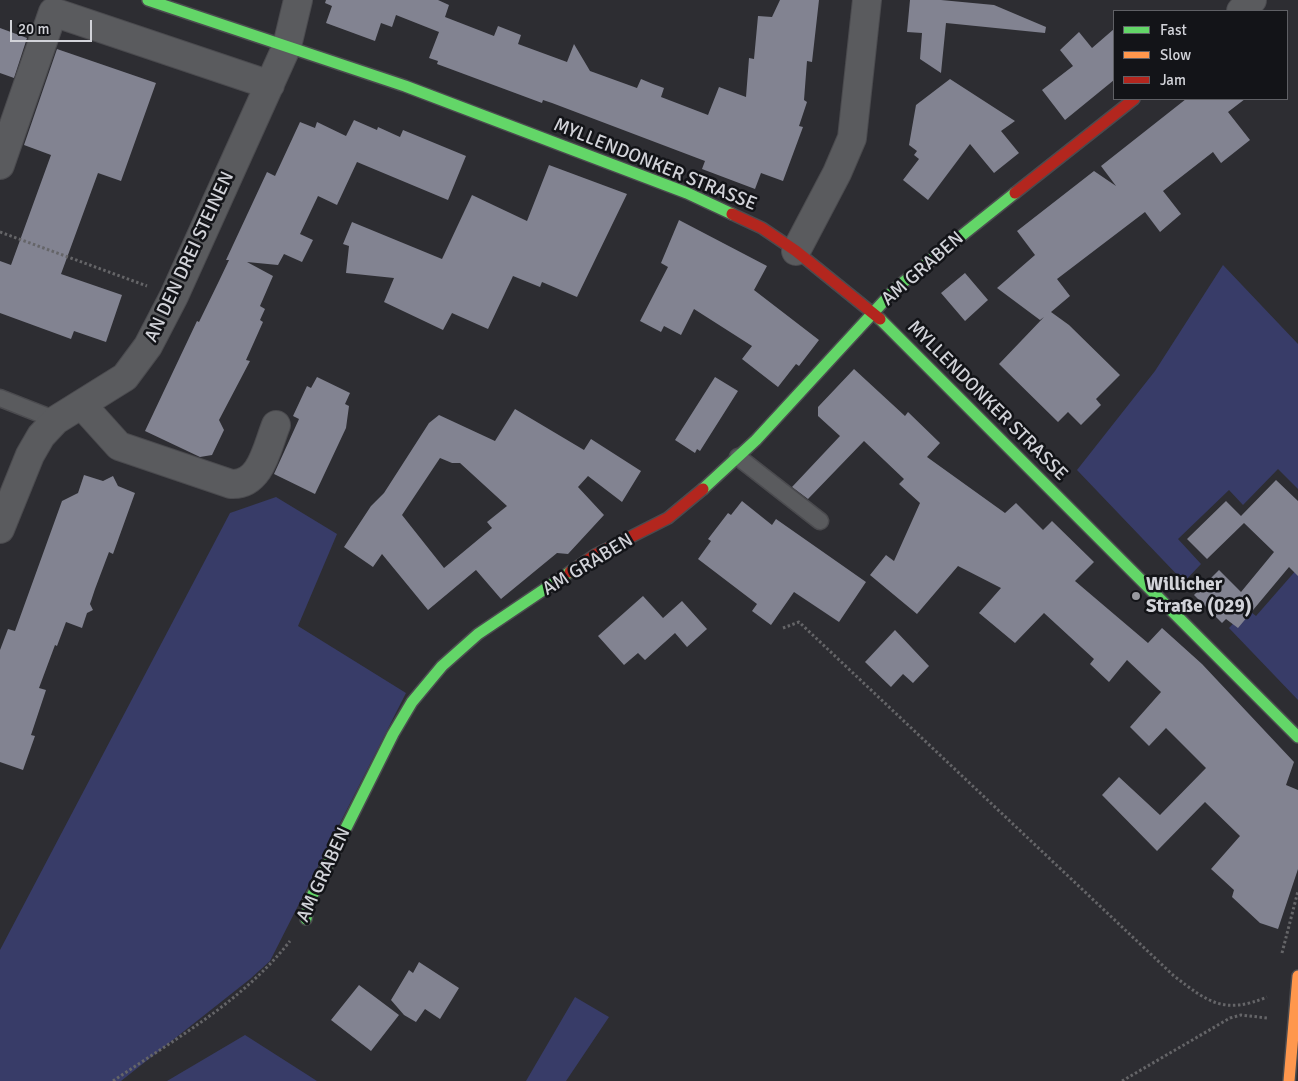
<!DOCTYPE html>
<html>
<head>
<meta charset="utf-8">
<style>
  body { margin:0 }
  #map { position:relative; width:1298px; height:1081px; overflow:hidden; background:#2d2d32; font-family:Signika,sans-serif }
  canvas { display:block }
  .legend { position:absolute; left:1113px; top:10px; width:175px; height:90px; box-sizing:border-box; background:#131418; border:1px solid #5f6065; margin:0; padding:6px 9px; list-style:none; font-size:15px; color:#d2d3d9 }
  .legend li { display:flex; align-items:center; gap:10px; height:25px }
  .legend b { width:25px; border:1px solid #5f6065 }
  .scale { position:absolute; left:10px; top:20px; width:82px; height:22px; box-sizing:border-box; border:2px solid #d2d3d9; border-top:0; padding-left:6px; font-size:15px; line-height:18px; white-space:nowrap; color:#d2d3d9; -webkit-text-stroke:4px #131418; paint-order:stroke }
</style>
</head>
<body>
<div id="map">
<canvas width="1298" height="1081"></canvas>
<ul class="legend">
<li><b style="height:6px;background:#63d668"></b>Fast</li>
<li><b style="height:6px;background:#ff974d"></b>Slow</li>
<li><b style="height:6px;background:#b3261e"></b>Jam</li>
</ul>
<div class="scale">20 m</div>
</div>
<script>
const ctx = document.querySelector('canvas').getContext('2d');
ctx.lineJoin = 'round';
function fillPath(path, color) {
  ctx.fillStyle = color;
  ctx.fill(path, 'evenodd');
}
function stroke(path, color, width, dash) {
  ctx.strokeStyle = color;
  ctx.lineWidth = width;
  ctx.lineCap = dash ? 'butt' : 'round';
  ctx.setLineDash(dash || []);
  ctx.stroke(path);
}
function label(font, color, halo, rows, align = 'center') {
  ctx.font = font + ' Signika,sans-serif';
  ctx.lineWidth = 5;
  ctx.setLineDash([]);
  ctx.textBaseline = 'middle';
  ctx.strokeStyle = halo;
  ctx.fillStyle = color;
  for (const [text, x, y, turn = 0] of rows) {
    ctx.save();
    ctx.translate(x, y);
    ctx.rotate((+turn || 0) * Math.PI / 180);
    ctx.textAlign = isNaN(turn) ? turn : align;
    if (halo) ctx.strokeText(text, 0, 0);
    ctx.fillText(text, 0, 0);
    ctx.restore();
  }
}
fillPath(new Path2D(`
  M1223,265L1298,344V489L1278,469L1243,505L1229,490L1178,539L1201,564L1184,582L1077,470L1155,371Z
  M276,497L337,534L298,626L406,693L270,961L250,979L121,1081H0V950L230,513Z
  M1298,568V700L1229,628L1247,609L1256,616Z
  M575,997L609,1017L566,1081H526Z
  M245,1035L317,1081H166H167Z`), '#383c68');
fillPath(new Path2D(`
  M326,0H438L449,5L445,17L494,36L498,26L521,35L518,44L567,62L574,44L590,71L637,88L641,79L653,84L664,88L661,97L708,115L719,87L746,97L749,58L754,59L758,16L772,17L780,0H819L812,62L807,61L804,100L807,102L799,126L803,127L783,181L761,173L755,189L702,169L705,161L552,103L543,100L542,103L437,64L438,61L429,58L439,32L396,15L392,27L381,23L375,41L326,23L332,6L325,3Z
  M910,0H941L994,5L1046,27L1045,33L946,23L941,73L920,59L922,33L907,32Z
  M0,28L27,38L14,78L0,73Z
  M1114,29V80L1065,120L1042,90L1073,66L1060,50L1079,32L1092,48Z
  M57,49L156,83L121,181L98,173L61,274L122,295L106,342L74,331L71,339L0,313V261L11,265L51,155L24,145Z
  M950,79L1015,121L1001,131L1019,153L994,173L970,144L928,200L903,180L919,159L914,155L917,151L909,145L916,105Z
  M1186,99H1245L1228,112L1250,140L1221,163L1213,152L1163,191L1181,214L1160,232L1145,212L1057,279L1070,296L1051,312L1069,325L1120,375L1096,399L1101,405L1081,425L1068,412L1058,422L999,364L1044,317L1040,320L997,288L1035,255L1017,231L1094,171L1116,186L1101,166Z
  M354,120L377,130L378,127L400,137L403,130L466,156L448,200L357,162L337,205L318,196L300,234L313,240L302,262L284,254L278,265L247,262L273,276L260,306L265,309L260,320L263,322L246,360L250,361L219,420L224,430L212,455L200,457L145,431L197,321L199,322L219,281L229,260H226L267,172L275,176L300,122L315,128L317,122L346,136Z
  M549,165L627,194L577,297L542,282L540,287L513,276L488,329L452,313L443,330L384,302L394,278L346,273L349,246L343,244L352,222L442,259L472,195L527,221Z
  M679,220L767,266L754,290L819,340L799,366L796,364L778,387L742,359L752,346L694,309L681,335L664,326L661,332L640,321L668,267L661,263Z
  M965,273L988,300L965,321L941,293Z
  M854,369L905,416L908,412L940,443L927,457L1005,513L1016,503L1043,530L1052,521L1094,562L1075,581L1148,643L1162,628L1202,664L1294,762L1286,785L1298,790V869L1278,929L1260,923L1232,897L1234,890L1211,869L1240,836L1205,802L1157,851L1102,795L1119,777L1160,815L1206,768L1166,728L1149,746L1130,727L1161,692L1127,660L1109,682L1090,664L1094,659L1044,613L1015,643L979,613L1001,588L958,566L917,614L870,575L886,555L894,561L920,503L899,484L904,479L864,441L808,499L792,487L840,436L818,416V407Z
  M317,377L350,393L345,404L349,406L346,428L315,494L274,474L299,419L293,416L307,386L311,388Z
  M715,377L738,391L700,451L697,449L695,453L675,440Z
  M515,409L584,450L591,439L641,471L622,502L588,476L578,487L604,515L568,554L557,553L501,599L476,570L428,610L382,554L373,567L344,547L371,506L384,493L429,423L439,415L495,441ZM440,458L452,463H460L507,506L487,522L492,528L444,568L402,515Z
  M84,475L103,481L113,476L118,486L135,493L113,554L109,552L95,589L90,604L93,610L87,613L82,628L66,622L57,646L55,645L39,688L46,690L31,735L35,736L23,770L0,762V650L8,629L15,631L62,501L78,493Z
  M1276,480L1298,501V576L1289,567L1238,628L1226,619L1222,623L1194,595L1219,570L1241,592L1274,552L1244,523L1207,559L1187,539L1226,501L1241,516Z
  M742,501L772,525L776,519L866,582L839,622L794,592L771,625L752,611L757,604L698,559L711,541L708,539L728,513L731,515Z
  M643,596L663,618L682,601L707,629L687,647L675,633L645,660L638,653L624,665L598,636Z
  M895,630L929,666L913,683L903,674L891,687L865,662Z
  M419,962L459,988L440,1019L425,1009L416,1022L404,1015L391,1000L409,970L413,973Z
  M359,985L399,1015L371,1051L331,1020Z`), '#828391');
const lane = new Path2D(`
  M0,398L56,420
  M738,457L820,521`);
const street = new Path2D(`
  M1241,11L1252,0
  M0,165L53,12L270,85
  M796,251L837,173L852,138L867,0
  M82,405L119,446L231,484C261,486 267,447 276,425
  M0,529L30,455L41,436L56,420L125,377L148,346L174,296L287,46L298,0`);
const fast = new Path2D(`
  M148,0L405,86L687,193L732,214
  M880,319L1298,737
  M703,489L756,440L896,288L1015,193
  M306,919L309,902L393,734L412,702L442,666L478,634L570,572`);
const slow = new Path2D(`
  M1289,1081L1298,976`);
const jam = new Path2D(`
  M1015,193L1134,99
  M732,214L762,228L796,251L880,319
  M570,572L595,555L668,518L703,489`);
stroke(lane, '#4b4b4f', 19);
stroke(street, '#4b4b4f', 30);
stroke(fast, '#4b4b4f', 14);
stroke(slow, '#4b4b4f', 14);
stroke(jam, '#4b4b4f', 14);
stroke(new Path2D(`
  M0,232L147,286
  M783,628L799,622L1174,976C1208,1002 1224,1015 1267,997
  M1282,953L1298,891
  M113,1081C175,1039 243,1001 290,941
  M1122,1081L1230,1018L1241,1015L1267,1018`), '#656568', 3, [2.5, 2.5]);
stroke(lane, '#5a5b5e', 16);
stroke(street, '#5a5b5e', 28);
stroke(fast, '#63d668', 11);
stroke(slow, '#ff974d', 11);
stroke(jam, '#b3261e', 11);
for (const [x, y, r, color] of [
  [1136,596,5,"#98999f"]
]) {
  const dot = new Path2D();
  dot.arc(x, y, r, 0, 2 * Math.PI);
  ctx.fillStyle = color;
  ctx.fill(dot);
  stroke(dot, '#131418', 2);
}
label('19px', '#d2d3d9', '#131418', [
  ["MYLLENDONKER STRASSE",655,165,22],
  ["AN DEN DREI STEINEN",190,257,-65],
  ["AM GRABEN",923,269,-41],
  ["MYLLENDONKER STRASSE",987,401,45],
  ["AM GRABEN",588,565,-31],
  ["AM GRABEN",324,875,-65]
]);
label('bold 19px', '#d2d3d9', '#131418', [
  ["Willicher",1146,585],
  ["Straße (029)",1146,607]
], 'left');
</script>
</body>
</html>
